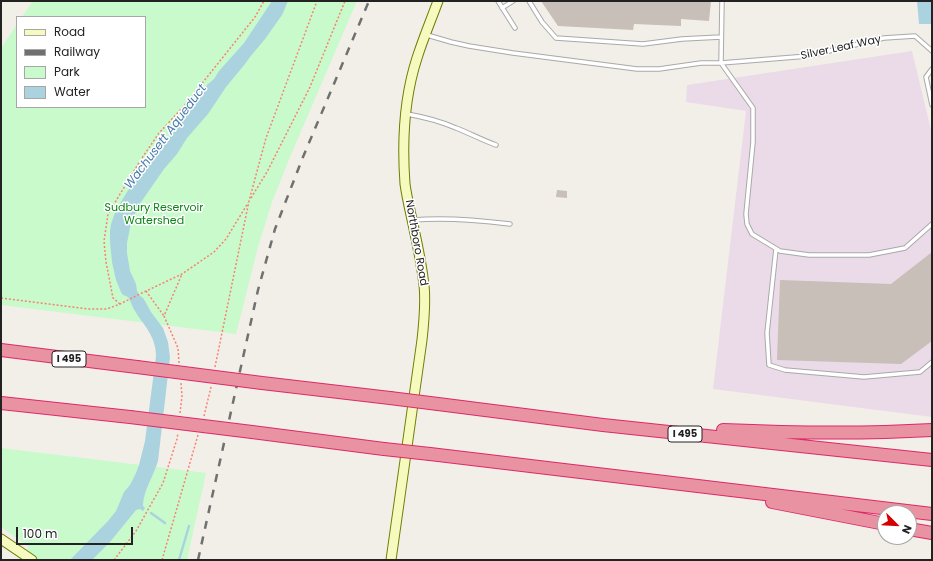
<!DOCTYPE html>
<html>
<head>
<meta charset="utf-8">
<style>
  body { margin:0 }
  #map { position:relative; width:933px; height:561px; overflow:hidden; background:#f2efe9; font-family:Poppins,sans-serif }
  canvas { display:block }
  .frame { position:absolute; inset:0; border:2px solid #222; pointer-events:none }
  .legend { position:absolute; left:16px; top:16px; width:130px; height:92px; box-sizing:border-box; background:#fff; border:1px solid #a7a7a7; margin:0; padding:5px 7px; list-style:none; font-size:12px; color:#222 }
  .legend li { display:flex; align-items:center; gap:8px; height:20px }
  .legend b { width:20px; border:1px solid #a7a7a7 }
  .north { position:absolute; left:877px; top:505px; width:40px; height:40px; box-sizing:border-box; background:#fff; border:1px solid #a7a7a7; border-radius:50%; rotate:114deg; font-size:11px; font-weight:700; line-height:16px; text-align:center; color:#222 }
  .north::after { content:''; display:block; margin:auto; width:14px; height:18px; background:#d40000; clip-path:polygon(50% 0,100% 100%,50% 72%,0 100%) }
  .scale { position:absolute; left:16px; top:527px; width:117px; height:18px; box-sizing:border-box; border:2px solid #222; border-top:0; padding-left:5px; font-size:12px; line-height:14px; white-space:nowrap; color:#222; -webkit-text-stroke:3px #fff; paint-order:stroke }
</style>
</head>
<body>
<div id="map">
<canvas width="933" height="561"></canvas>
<div class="frame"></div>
<ul class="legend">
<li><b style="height:5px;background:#f7fabf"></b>Road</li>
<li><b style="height:5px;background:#707070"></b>Railway</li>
<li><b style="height:11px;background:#c8facc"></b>Park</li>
<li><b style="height:11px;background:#aad3df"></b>Water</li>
</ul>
<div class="north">N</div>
<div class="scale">100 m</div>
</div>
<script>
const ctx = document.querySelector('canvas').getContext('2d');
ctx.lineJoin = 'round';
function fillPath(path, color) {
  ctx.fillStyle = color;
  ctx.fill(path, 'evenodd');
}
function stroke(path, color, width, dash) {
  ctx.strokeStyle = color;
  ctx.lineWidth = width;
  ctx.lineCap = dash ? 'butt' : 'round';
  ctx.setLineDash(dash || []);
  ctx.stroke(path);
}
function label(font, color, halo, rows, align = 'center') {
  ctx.font = font + ' Poppins,sans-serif';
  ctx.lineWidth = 3;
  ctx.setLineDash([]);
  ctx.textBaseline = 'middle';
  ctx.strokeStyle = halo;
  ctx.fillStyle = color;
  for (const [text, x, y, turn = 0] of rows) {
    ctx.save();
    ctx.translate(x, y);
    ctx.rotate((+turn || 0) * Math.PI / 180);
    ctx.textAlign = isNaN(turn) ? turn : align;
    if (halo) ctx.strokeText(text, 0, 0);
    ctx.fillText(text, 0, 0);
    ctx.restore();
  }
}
fillPath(new Path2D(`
  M912,51L932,134V417L713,389L746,111L686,102L687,85Z`), '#ebdbe8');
fillPath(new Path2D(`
  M33,1H357L290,157L272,202L258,247L236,334L1,305V48L17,24V107H145V17H22Z
  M1,448L206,473L187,560H17L29,547L1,527Z`), '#c8facc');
fillPath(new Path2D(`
  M272,1H288L282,15L265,39L250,57L245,64L226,87L208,114L187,138L177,154L164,169L139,205L131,223L127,243V253L130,271L136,284L137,291L140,296L143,298L145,301L151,312L163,328L168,342L170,357L158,461C154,475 143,491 143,506L145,508L143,511L140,509L136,510L110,542L92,560H70L108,521L116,511L124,492L130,485L136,473L139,465L145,441L156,356C156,336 144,326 135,311C132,307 131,301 128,297L123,295L121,292L116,280L112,262L110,242V231L111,224L116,210L127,192L139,175L163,147L179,125L185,118L203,93L207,85L214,79L219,71L244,43Z
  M917,1H932V24H919Z`), '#aad3df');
stroke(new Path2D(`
  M151,513L165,523
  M179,560L189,526`), '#aad3df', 2.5);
fillPath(new Path2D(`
  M541,1H711L709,21L681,19V26L634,24L633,30L558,26Z
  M557,190L567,191V198L556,197Z
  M932,252V341L901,364L777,360L780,280L891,284Z`), '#c7bfb8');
const service = new Path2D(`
  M498,1L515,28
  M529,1L542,22L556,38L643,44L682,39L721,37
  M722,1L721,63L753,108V142L746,214L747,224L752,234L780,251L809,255H869L905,248L932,224
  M502,8L513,1
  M427,35L451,42L469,46L513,53L637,69H659L701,63H721L808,56L884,38L915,36L932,51
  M932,69L926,77L932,105
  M407,114C424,117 440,121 456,128C469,133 482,140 496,145
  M413,220C445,217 478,220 510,224
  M776,249L767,333L769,365L785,370L864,377L920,372L932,362`);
const secondary = new Path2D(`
  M1,539L32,560
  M391,560L422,340C424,322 426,304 424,285C422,267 418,247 414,229C411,214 407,199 405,184C402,143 404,98 417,58C423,39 431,20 438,1`);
const motorway = new Path2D(`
  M1,350L137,367
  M262,383L390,398
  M1,403L130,417
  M438,404L603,425L932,460
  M723,430C793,433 862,434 932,430
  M252,432L384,449
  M430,454L932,514
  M772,502L885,524
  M909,529L932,533`);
stroke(service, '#a9a9a9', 5.5);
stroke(secondary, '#707d05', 11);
stroke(motorway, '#dc2a67', 14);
stroke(new Path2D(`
  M251,198L267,172L310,87L345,1
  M146,291L164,316
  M1,298L88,309H107L120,304L144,292L182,274L214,252L226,239L248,203
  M120,304L113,298L106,262L104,241L108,214L140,161L159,133L184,106L255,17L264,1
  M179,363L178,348L164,316L182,274
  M215,367L249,201L266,138L317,1
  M180,413L182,396L181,383
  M204,416L211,387
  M114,560L136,531L163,483L177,439L178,433
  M162,560L198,435`), '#fa8072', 1.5, [2, 2]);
stroke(service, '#fff', 3.5);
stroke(secondary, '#f7fabf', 9);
stroke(motorway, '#e892a2', 12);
stroke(new Path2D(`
  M198,560L258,290L275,229L303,157L369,1`), '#707070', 2.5, [8, 8]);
const motorwayBridge = new Path2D(`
  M137,367L262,383
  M390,398L438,404
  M130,417L252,432
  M384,449L430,454`);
stroke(motorwayBridge, '#dc2a67', 14, []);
stroke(motorwayBridge, '#e892a2', 12);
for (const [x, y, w] of [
  [69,359,34],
  [685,434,34]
]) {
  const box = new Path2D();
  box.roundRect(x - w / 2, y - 8, w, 16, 3);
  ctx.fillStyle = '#fff';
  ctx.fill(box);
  stroke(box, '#222', 1);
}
label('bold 10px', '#222', null, [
  ["I 495",69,359],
  ["I 495",685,434]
]);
label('11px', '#222', '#fff', [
  ["Silver Leaf Way",841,48,-12],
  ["Northboro Road",416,243,80]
]);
label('11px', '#0c8416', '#fff', [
  ["Sudbury Reservoir",154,208],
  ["Watershed",154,221]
]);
label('italic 12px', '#4a7aab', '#fff', [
  ["Wachusett Aqueduct",166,137,-53]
]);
</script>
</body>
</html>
